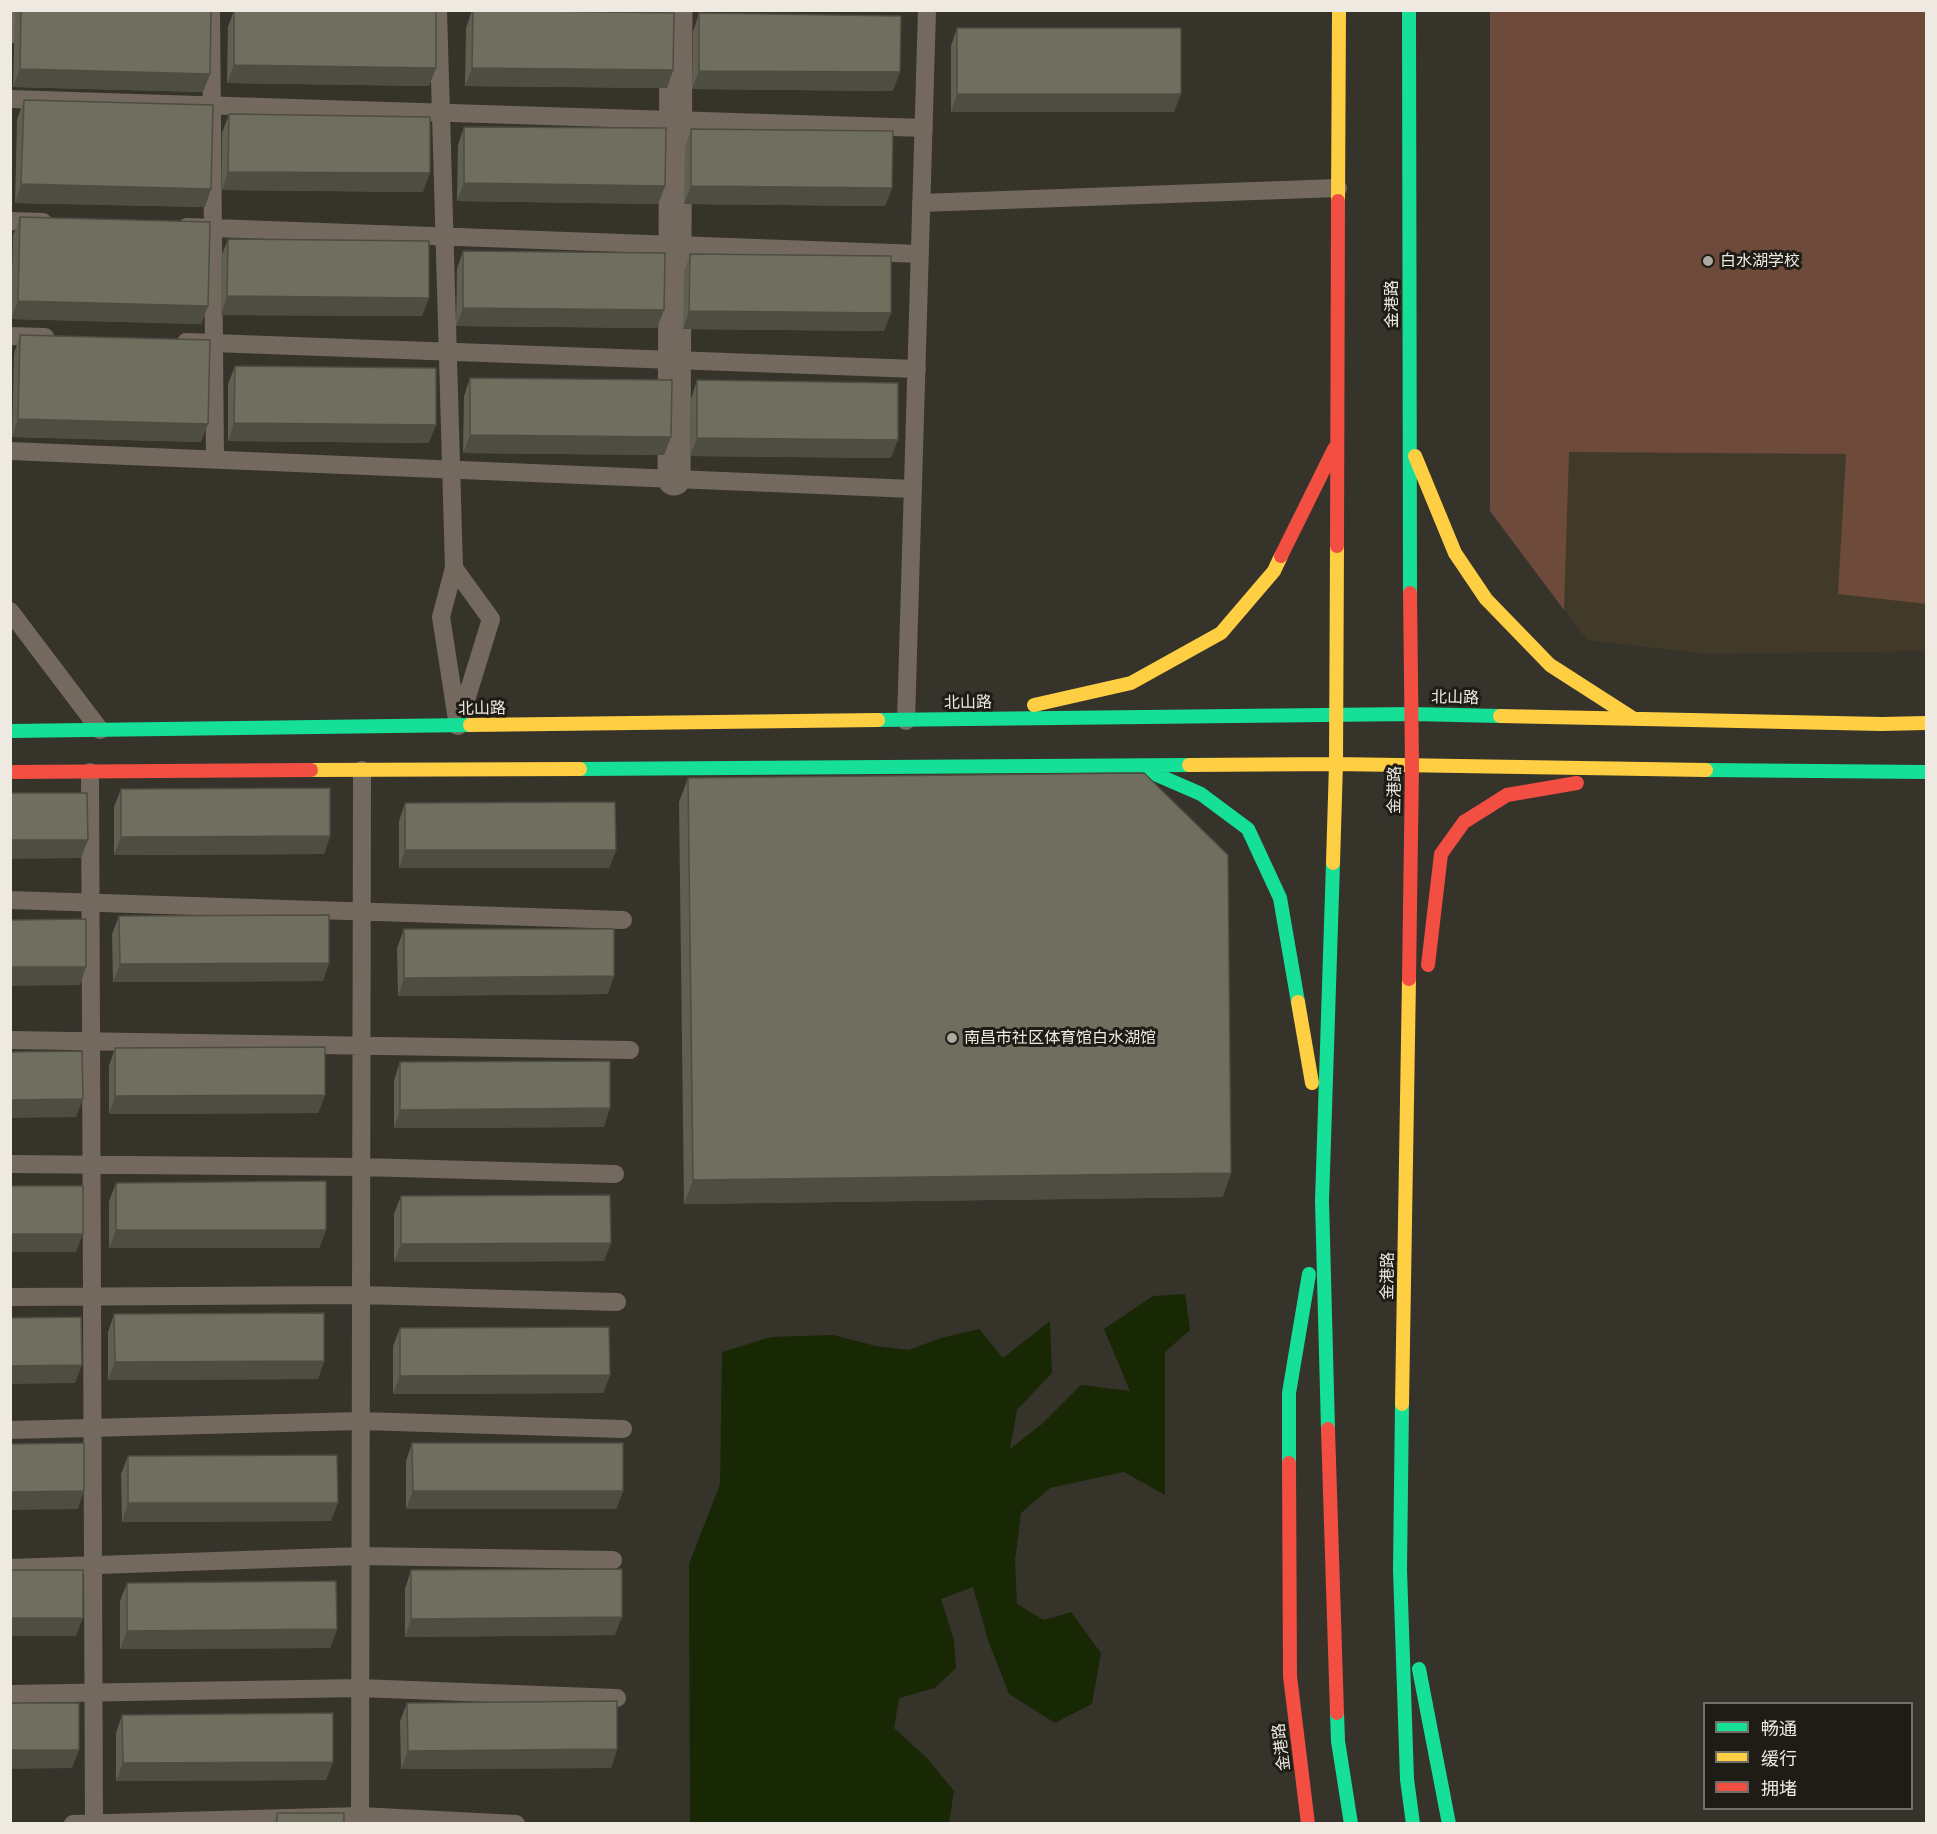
<!DOCTYPE html>
<html>
<head>
<meta charset="utf-8">
<style>
  body { margin:0 }
  #map { position:relative; width:1937px; height:1834px; overflow:hidden; background:#36332b; font-family:"Open Sans","Noto Sans SC",sans-serif }
  canvas { display:block }
  .frame { position:absolute; inset:0; border:12px solid #eeeae2; pointer-events:none }
  .legend { position:absolute; left:1703px; top:1702px; width:210px; height:108px; box-sizing:border-box; background:#1f1c16; border:2px solid #726e68; margin:0; padding:8px 10px; list-style:none; font-size:18px; color:#eeeae2 }
  .legend li { display:flex; align-items:center; gap:12px; height:30px }
  .legend b { width:30px; border:2px solid #726e68 }
</style>
</head>
<body>
<div id="map">
<canvas width="1937" height="1834"></canvas>
<div class="frame"></div>
<ul class="legend">
<li><b style="height:8px;background:#16e098"></b>畅通</li>
<li><b style="height:8px;background:#ffcf43"></b>缓行</li>
<li><b style="height:8px;background:#f24e42"></b>拥堵</li>
</ul>
</div>
<script>
const ctx = document.querySelector('canvas').getContext('2d');
ctx.lineJoin = 'round';
function fillPath(path, color) {
  ctx.fillStyle = color;
  ctx.fill(path, 'evenodd');
}
function stroke(path, color, width, dash) {
  ctx.strokeStyle = color;
  ctx.lineWidth = width;
  ctx.lineCap = dash ? 'butt' : 'round';
  ctx.setLineDash(dash || []);
  ctx.stroke(path);
}
function label(font, color, halo, rows, align = 'center') {
  ctx.font = font + ' "Open Sans","Noto Sans SC",sans-serif';
  ctx.lineWidth = 6;
  ctx.setLineDash([]);
  ctx.textBaseline = 'middle';
  ctx.strokeStyle = halo;
  ctx.fillStyle = color;
  for (const [text, x, y, turn = 0] of rows) {
    ctx.save();
    ctx.translate(x, y);
    ctx.rotate((+turn || 0) * Math.PI / 180);
    ctx.textAlign = isNaN(turn) ? turn : align;
    if (halo) ctx.strokeText(text, 0, 0);
    ctx.fillText(text, 0, 0);
    ctx.restore();
  }
}
fillPath(new Path2D(`
  M1490,11H1926V651L1707,654L1587,640L1490,511Z`), '#423a28');
fillPath(new Path2D(`
  M1490,11H1926V604L1838,594L1846,454L1569,452L1564,610L1490,511Z`), '#6e4a3b');
fillPath(new Path2D(`
  M1185,1294L1190,1330L1165,1352V1495L1124,1472L1050,1488L1021,1513L1015,1560L1017,1604L1044,1620L1071,1612L1101,1653L1092,1704L1055,1723L1009,1694L989,1643L973,1587L941,1599L954,1640L956,1668L935,1688L899,1698L894,1728L927,1758L954,1791L949,1823H690L689,1564L720,1484L722,1352L771,1337L833,1335L876,1346L909,1350L941,1338L979,1329L1003,1358L1050,1321L1052,1373L1017,1410L1010,1449L1042,1424L1081,1385L1130,1391L1104,1329L1153,1296Z`), '#182804');
stroke(new Path2D(`
  M211,10L215,459
  M438,10L454,568
  M10,35L11,10
  M10,99L924,128
  M921,203L1338,188
  M10,221L43,222
  M187,227L920,254
  M10,336L45,337
  M186,342L917,369
  M10,451L913,489
  M454,568L491,619L458,726L441,617Z
  M10,611L100,730
  M906,721L927,10
  M90,772L94,1824
  M10,900L623,920
  M10,1040L630,1050
  M10,1164L361,1167L615,1174
  M10,1297L361,1295L617,1302
  M10,1430L361,1421L623,1429
  M10,1568L361,1556L613,1560
  M10,1694L360,1688L617,1698
  M73,1824L360,1816L516,1824
  M360,1824L362,770`), '#74695e', 18);
stroke(new Path2D(`
  M674,479L676,10`), '#74695e', 33);
stroke(new Path2D(`
  M1409,10L1410,593
  M878,720L1412,714L1500,716
  M10,731L470,725
  M580,769L1189,765
  M1706,770L1926,772
  M1148,771L1201,794L1248,829L1280,898L1298,1002
  M1402,1404L1400,1570L1407,1779L1413,1824
  M1328,1429L1322,1201L1333,863
  M1289,1463V1393L1309,1274
  M1419,1669L1449,1824
  M1337,1713L1338,1741L1351,1824`), '#16e098', 14);
stroke(new Path2D(`
  M1338,201L1339,10
  M1415,456L1455,553L1486,599L1550,665L1634,719
  M1034,705L1131,683L1221,633L1274,571L1281,556
  M1500,716L1882,724L1926,723
  M470,725L878,720
  M1189,765L1336,764L1706,770
  M311,770L580,769
  M1333,863L1336,764L1337,546
  M1298,1002L1312,1083
  M1402,1404L1409,979`), '#ffcf43', 14);
stroke(new Path2D(`
  M1337,546L1338,201
  M1281,556L1334,449
  M10,772L311,770
  M1428,965L1441,854L1464,822L1507,795L1577,783
  M1409,979L1412,766L1410,593
  M1328,1429L1337,1713
  M1289,1463L1290,1676L1308,1824`), '#f24e42', 14);
fillPath(new Path2D(`
  M15,10H211L203,92L13,87Z
  M234,10H436V68L429,86L227,83L228,27Z
  M472,10L673,70L667,88L465,86L466,28Z
  M699,13L893,91L692,89L693,32Z
  M957,28L1174,112H951V46Z
  M24,100L205,207L15,203L17,119Z
  M229,114L423,192L222,190V133Z
  M464,127L665,186L658,204L457,201L458,145Z
  M691,129L892,188L885,206L684,204L685,147Z
  M20,217L208,306L201,324L11,319L13,235Z
  M228,239L422,316L221,315V257Z
  M463,251L657,328L456,326L457,269Z
  M690,254L884,331L683,329L684,272Z
  M20,335L201,442L12,437L14,354Z
  M235,366L429,443L228,441V384Z
  M470,378L671,437L664,455L463,453L464,396Z
  M697,380L891,458L690,456L691,399Z
  M688,778L1223,1197L684,1204L679,802Z
  M121,789L330,836L324,854L114,855V807Z
  M405,803L616,850L609,868H399V821Z
  M119,916L329,963L323,981L113,982L112,934Z
  M404,929L608,994L398,996L397,948Z
  M115,1048L325,1095L318,1113L109,1114V1066Z
  M400,1062L604,1127L394,1128V1080Z
  M116,1183L326,1230L319,1248H109V1201Z
  M401,1196L604,1261L394,1262V1214Z
  M114,1314L324,1361L318,1379L108,1380V1332Z
  M400,1328L610,1375L603,1393L393,1394V1346Z
  M412,1443L623,1491L616,1509H406V1461Z
  M128,1456L331,1521L122,1522L121,1474Z
  M411,1570L615,1635L405,1637V1589Z
  M127,1583L337,1629L330,1648L120,1649V1601Z
  M407,1703L617,1749L611,1768L401,1769L400,1721Z
  M122,1715L326,1780L116,1781V1733Z
  M277,1813L344,1824H274Z`), '#605f52');
fillPath(new Path2D(`
  M234,65L436,68L429,86L227,83Z
  M472,68L673,70L667,88L465,86Z
  M20,69L210,74L203,92L13,87Z
  M699,71L900,72L893,91L692,89Z
  M957,94H1181L1174,112H951Z
  M228,172L430,173L423,192L222,190Z
  M464,183L665,186L658,204L457,201Z
  M21,184L211,189L205,207L15,203Z
  M691,186L892,188L885,206L684,204Z
  M227,296L429,298L422,316L221,315Z
  M18,301L208,306L201,324L11,319Z
  M463,308L664,310L657,328L456,326Z
  M689,311L891,313L884,331L683,329Z
  M18,419L208,424L201,442L12,437Z
  M234,423L436,425L429,443L228,441Z
  M470,435L671,437L664,455L463,453Z
  M697,438L898,440L891,458L690,456Z
  M330,836L324,854L114,855L121,837Z
  M10,840H88L81,858L10,859Z
  M405,850H616L609,868H399Z
  M329,963L323,981L113,982L120,964Z
  M10,967H86L80,985L10,986Z
  M614,976L608,994L398,996L404,978Z
  M325,1095L318,1113L109,1114L115,1096Z
  M83,1099L76,1117L10,1118V1100Z
  M610,1108L604,1127L394,1128L400,1110Z
  M1231,1173L1223,1197L684,1204L693,1180Z
  M116,1230H326L319,1248H109Z
  M10,1234H83L76,1252H10Z
  M611,1243L604,1261L394,1262L401,1244Z
  M324,1361L318,1379L108,1380L115,1362Z
  M82,1365L75,1383L10,1384V1366Z
  M610,1375L603,1393L393,1394L400,1376Z
  M84,1491L78,1509L10,1510V1492Z
  M413,1491H623L616,1509H406Z
  M128,1503H338L331,1521L122,1522Z
  M622,1617L615,1635L405,1637L411,1619Z
  M10,1618H83L76,1636H10Z
  M337,1629L330,1648L120,1649L127,1631Z
  M617,1749L611,1768L401,1769L408,1751Z
  M10,1750H79L72,1768L10,1769Z
  M333,1762L326,1780L116,1781L123,1763Z`), '#4e4d42');
const building = new Path2D(`
  M21,10H211L210,74L20,69Z
  M234,10H436V68L234,65Z
  M473,10L674,13L673,70L472,68Z
  M699,13L901,16L900,72L699,71Z
  M957,28H1181V94H957Z
  M24,100L213,105L211,189L21,184Z
  M229,114L430,117V173L228,172Z
  M464,127L666,128L665,186L464,183Z
  M691,129L893,131L892,188L691,186Z
  M20,217L210,222L208,306L18,301Z
  M228,239L429,241V298L227,296Z
  M463,251L665,253L664,310L463,308Z
  M690,254L891,256V313L689,311Z
  M20,335L210,340L208,424L18,419Z
  M235,366L436,368V425L234,423Z
  M470,378L672,380L671,437L470,435Z
  M697,380L898,383V440L697,438Z
  M1144,773L1228,855L1231,1173L693,1180L688,778Z
  M330,788V836L121,837V789Z
  M10,793H87L88,840H10Z
  M615,802L616,850H405V803Z
  M329,915V963L120,964L119,916Z
  M86,919V967H10V920Z
  M404,929H614V976L404,978Z
  M325,1047V1095L115,1096V1048Z
  M82,1051L83,1099L10,1100V1052Z
  M610,1061V1108L400,1110V1062Z
  M326,1181V1230H116V1183Z
  M10,1186H83V1234H10Z
  M610,1195L611,1243L401,1244V1196Z
  M324,1313V1361L115,1362L114,1314Z
  M81,1317L82,1365L10,1366V1318Z
  M609,1327L610,1375L400,1376V1328Z
  M84,1443V1491L10,1492V1444Z
  M412,1443H623V1491H413Z
  M337,1455L338,1503H128V1456Z
  M622,1569V1617L411,1619V1570Z
  M10,1570H83V1618H10Z
  M336,1581L337,1629L127,1631V1583Z
  M617,1701V1749L408,1751L407,1703Z
  M10,1703H79V1750H10Z
  M333,1713V1762L123,1763L122,1715Z
  M277,1813H344V1824H277Z`);
fillPath(building, '#706e5f');
stroke(building, '#4e4d42', 1.5);
for (const [x, y, r, color] of [
  [1708,261,6,"#aeaaa2"],
  [952,1038,6,"#aeaaa2"]
]) {
  const dot = new Path2D();
  dot.arc(x, y, r, 0, 2 * Math.PI);
  ctx.fillStyle = color;
  ctx.fill(dot);
  stroke(dot, '#1f1c16', 2);
}
label('16px', '#eeeae2', '#1f1c16', [
  ["白水湖学校",1720,261],
  ["南昌市社区体育馆白水湖馆",964,1038]
], 'left');
label('16px', '#eeeae2', '#1f1c16', [
  ["金港路",1392,304,-90],
  ["北山路",1455,698,1],
  ["北山路",968,703,-1],
  ["北山路",482,709,-1],
  ["金港路",1395,790,-89],
  ["金港路",1388,1276,-89],
  ["金港路",1282,1747,-97]
]);
</script>
</body>
</html>
